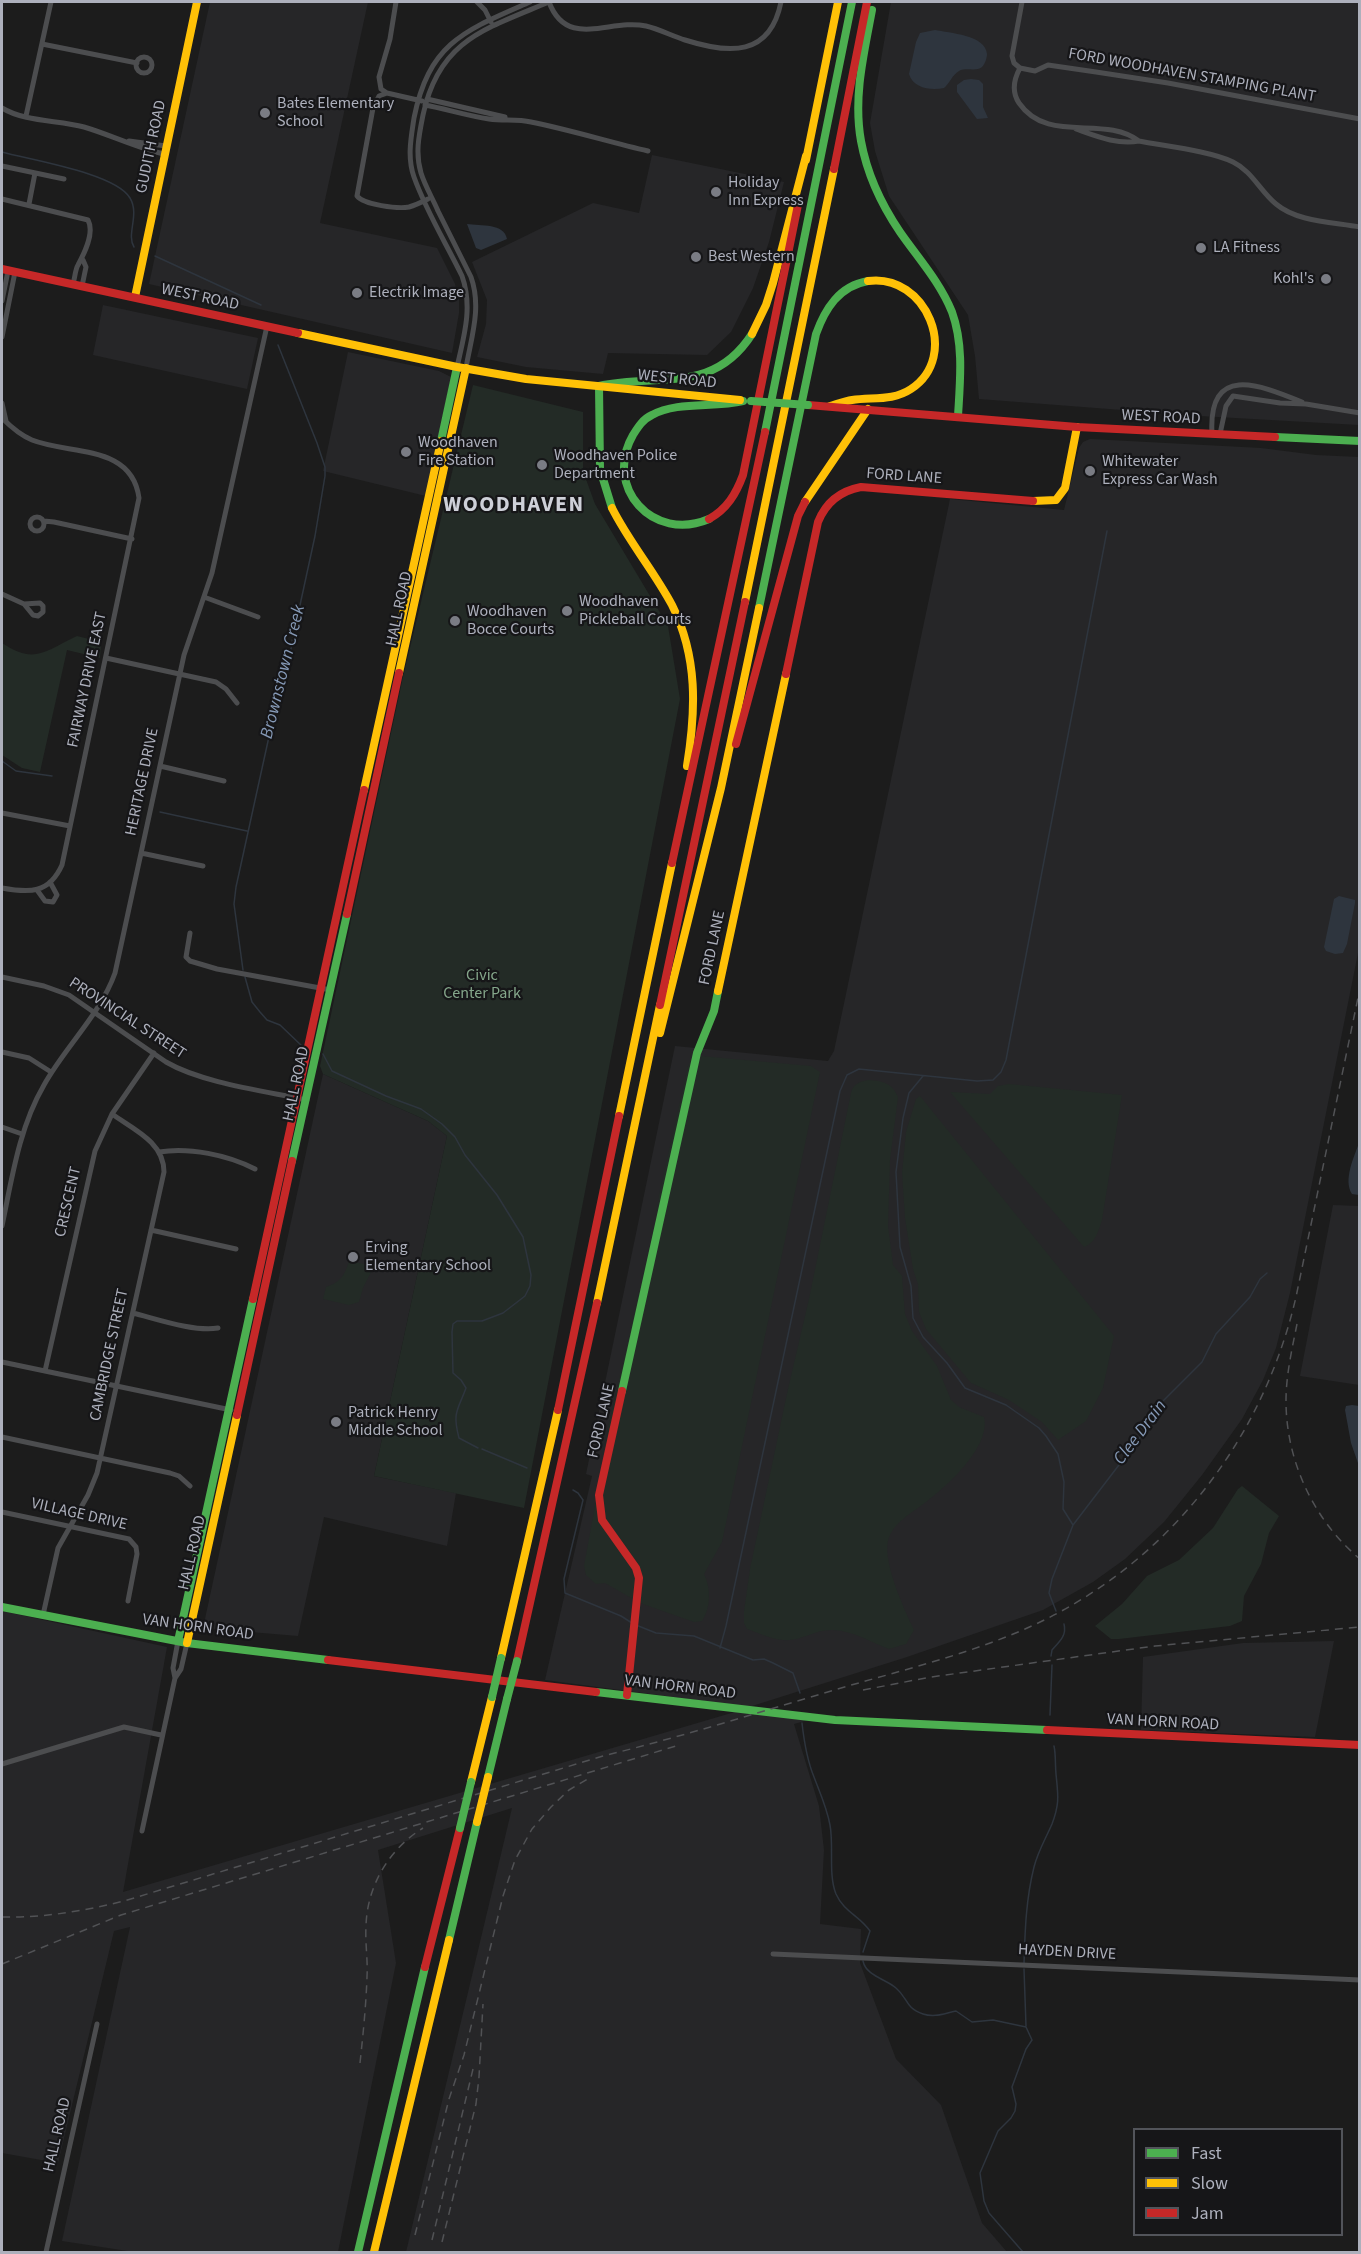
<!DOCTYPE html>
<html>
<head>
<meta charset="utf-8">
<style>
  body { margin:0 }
  #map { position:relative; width:1361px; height:2254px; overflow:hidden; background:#1c1c1c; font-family:"Source Sans 3",sans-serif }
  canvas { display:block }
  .frame { position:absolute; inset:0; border:3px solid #adb0bc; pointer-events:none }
  .legend { position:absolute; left:1133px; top:2128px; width:210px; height:108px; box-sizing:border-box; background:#161618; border:2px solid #52545a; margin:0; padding:8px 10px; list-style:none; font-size:18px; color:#adb0bc }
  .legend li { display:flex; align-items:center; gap:12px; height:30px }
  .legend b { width:30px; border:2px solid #52545a }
</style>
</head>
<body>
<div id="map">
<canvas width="1361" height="2254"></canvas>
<div class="frame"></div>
<ul class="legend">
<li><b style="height:8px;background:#4caf50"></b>Fast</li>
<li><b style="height:8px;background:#ffc107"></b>Slow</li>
<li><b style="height:8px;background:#c62828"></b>Jam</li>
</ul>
</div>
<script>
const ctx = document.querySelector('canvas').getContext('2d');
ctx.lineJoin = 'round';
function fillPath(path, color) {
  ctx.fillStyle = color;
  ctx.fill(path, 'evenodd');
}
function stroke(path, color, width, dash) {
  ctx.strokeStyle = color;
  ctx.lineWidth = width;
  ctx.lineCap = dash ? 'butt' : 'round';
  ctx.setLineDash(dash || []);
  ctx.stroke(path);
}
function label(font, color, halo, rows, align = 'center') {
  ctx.font = font + ' "Source Sans 3",sans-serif';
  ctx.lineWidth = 4.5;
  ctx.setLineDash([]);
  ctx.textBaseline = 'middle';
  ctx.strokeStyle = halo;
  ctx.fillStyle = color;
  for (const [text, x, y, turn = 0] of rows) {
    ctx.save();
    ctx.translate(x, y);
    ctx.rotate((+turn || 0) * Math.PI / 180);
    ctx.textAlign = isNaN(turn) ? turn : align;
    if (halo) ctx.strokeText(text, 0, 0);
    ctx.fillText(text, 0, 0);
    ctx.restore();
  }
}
fillPath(new Path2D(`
  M210,2H368L320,223L437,248L455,284L459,300V313L452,353L149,284Z
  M891,2H1359V425L1200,416L979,399L975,356L968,315L889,196L875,151L870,123Z
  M652,155L784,182L769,242L753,288L731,332L707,355L608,353L603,374L526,367L477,357L486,324L487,300L472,262L593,203L639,213Z
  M103,305L258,338L247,389L93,355Z
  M348,352L439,371L451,377L426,496L323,471Z
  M1090,439L1261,448L1316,455L1359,457V948L1290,1293L1276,1348L1263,1380L1242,1419L1202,1475L1164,1522L1125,1559L1093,1582L1043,1610L907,1657L749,1707L545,1680L592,1476L586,1474L675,1046L828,1061L834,1051L950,499L1064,510L1079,448L1083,442Z
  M323,1074L428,1121L447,1136L374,1476L456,1493L447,1546L324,1517L298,1636L203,1628Z
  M1333,1205L1359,1206V1385L1300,1376Z
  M2,1611L167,1647L123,1892L745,1709L815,1718L794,1724L819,1806L824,1850L820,1924L861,1929L860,1963L896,2059L941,2105L982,2223L1007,2252H406L512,1808L378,1850L396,1963L338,2252H134L62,2241L130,1927L114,1931L58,2163L2,2153Z
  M1334,1641L1315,1737L1141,1730L1143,1657L1243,1643Z`), '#262628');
fillPath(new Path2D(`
  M473,385L583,412V471L595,504L668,626L680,699L524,1508L374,1476L447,1136L428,1121L323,1074L320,1066L403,677Z
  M77,636L101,642L100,658L67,650L40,772L22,768L2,755V643C35,665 45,651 77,636Z
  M700,1056L811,1066L820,1072L722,1542L704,1574C711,1588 711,1608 702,1621L694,1622L640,1603L605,1583L596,1584L586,1575L584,1566L605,1451C605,1442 608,1436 608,1428L657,1214L659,1195L688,1066L692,1059Z
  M868,1080C883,1081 892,1083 898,1097L890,1160L888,1226L893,1265L902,1276L905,1314L912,1331L937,1366L951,1400L959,1407L984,1417C991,1447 947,1486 926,1502C912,1513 892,1523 888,1541C883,1563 904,1609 914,1630L906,1644L889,1649C870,1642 854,1631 833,1630C815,1629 800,1642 783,1640C772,1639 758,1633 747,1629L744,1623V1611L750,1569L788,1389L809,1299L851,1093C853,1084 859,1082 868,1080Z
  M1009,1084L1122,1095L1102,1220C1098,1232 1096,1242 1084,1247L950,1092L990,1094L998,1086Z
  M920,1096L1114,1336L1103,1388L1086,1421L1058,1440L1042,1422L1009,1400L971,1383L926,1329L919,1312L918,1284L913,1269L905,1218L902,1173L906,1132L916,1099Z
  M349,1261L374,1266L363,1288L359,1302L349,1305L323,1299L326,1287C341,1282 345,1275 349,1261Z
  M1242,1486L1279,1516L1269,1533L1261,1564L1244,1596L1242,1621L1230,1626L1119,1639H1111L1095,1626L1122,1604L1147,1576L1179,1560L1213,1528L1238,1489Z`), '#232b26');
fillPath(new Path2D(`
  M935,30C949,33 986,35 987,54C987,58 985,64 982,67C976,72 966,67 959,71C952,75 950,83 944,88C931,91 913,88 909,74L916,42L920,33Z
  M971,79L979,80L983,84V107L988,118L977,119L957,92V85L964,80Z
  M467,224C481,226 504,223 507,239L481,250L476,248Z
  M1339,896L1355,900V903L1347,944L1343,953L1335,954L1326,951L1324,947L1334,899Z
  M1359,1143V1195L1352,1194C1343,1180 1354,1157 1359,1143Z
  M1352,1405L1359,1406V1466L1351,1443L1345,1410L1346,1406Z`), '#2e353e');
stroke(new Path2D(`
  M2,152C30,160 115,173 130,198C140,215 126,234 134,247
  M155,256L261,305
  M2,761L16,771L52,776
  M160,812L247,831
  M243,970L234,904L236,887L270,732L278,712L287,676L292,642L315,536L325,476V467L317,443L278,345
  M245,977L252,1002L260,1012L267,1020L280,1025L303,1047
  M323,1054L332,1071L386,1096L421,1109L442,1124L455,1137L465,1155L497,1195L523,1237L531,1275L530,1286L525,1296L503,1313L482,1321H457L453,1324L452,1332L453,1373L461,1380L466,1388C458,1410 452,1412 459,1438L478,1448
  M923,1076L909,1093L903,1118L896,1172L900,1247L911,1286L913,1318L923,1337L947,1363L965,1388L1006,1405L1039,1428L1046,1436L1058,1454L1064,1482L1063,1509L1073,1525
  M482,1449L527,1468
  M573,1490L578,1493L583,1500L564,1579L565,1593L621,1616L632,1623
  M1056,1611L1049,1593L1052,1579L1073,1525L1145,1431L1163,1401L1202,1362L1216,1334L1250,1297L1260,1279L1267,1273
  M636,1625L656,1633L694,1636L753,1660L764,1659L773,1663L793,1673L800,1693
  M720,1648L726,1626L840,1091L847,1075L859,1069L977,1081L993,1080L1001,1072L1006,1060L1107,531
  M1051,1656L1052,1650C1059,1642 1067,1636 1064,1624
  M1050,1715L1052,1665
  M802,1723C804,1741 807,1760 814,1777C820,1793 827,1808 830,1825C834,1846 828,1874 836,1894C844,1912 860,1916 870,1931L863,1952
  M863,1961C866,1976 886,1979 896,1988C908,1998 905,2008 923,2014C935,2018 945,2013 956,2011L972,2022L993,2020L1026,2027L1032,2040L1026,2049L1012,2087L1016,2104L1015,2111L1011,2118L998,2131L980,2173L984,2201L989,2213L1023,2252
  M1024,1964C1025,1930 1026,1899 1034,1867C1038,1851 1046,1838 1052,1824C1060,1803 1058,1795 1056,1774C1055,1764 1056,1755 1054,1746
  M1024,1969L1026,2026`), '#2e353e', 1.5);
stroke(new Path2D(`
  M396,2L390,39L379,77L381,89L387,93L422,101
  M477,2L485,10L491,22
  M549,2C567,50 610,18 646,26C659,29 672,36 685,40C729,54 770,57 781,2
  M1022,2L1012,56L1014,63L1020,68L1035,71L1048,65L1096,72L1168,83L1360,119
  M42,44L137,63
  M136 65a8 8 0 1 1 16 0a8 8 0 1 1-16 0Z
  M1020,68C1014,79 1011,91 1019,103C1048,145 1104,114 1139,141
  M387,93L379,96L373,108L357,196C364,205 398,209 409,207C416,205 422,202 428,199
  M427,99L505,117
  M425,105C446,109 468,116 489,119C503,121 517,119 531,122C571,130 609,142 648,151
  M2,108C25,122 58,120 84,127C111,135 137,148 164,154
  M26,116L51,2
  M1076,129C1096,136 1117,145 1139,141C1164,146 1211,151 1233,162C1252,171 1260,191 1276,204C1297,222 1333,222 1360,227
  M129,141L166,146
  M2,166L64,179
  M2,199L88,220C95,233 84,254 78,265C75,270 75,278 73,284
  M29,204L35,173
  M82,286L86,267L83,260
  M2,301L8,271
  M2,337L15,272
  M457,367C464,336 473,307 462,276C446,243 426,211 414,177C407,157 411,138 414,118C429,42 466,30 530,2
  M466,368C471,338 482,308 471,277C460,255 449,233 438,211C433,199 425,186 421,173C415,153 419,135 423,115C439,40 485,29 549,2
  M2,403L6,421
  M2,418C11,427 20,435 32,440C70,455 132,444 139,498L62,865C49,894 29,893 2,888
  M1212,434C1208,364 1258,384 1302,402
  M1220,434L1226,406L1233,396L1280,403L1306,404L1360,413
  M30 524a7 7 0 1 1 14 0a7 7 0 1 1-14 0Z
  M44,521L54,522L132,539
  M2,594L24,604L33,615L38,616L43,612V606L40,603L24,604
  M204,597L258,617
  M106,658L216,682L226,689L237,703
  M160,766L224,781
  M2,813L70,826
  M141,853L203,866
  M37,890L45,901L53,902L57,895L50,882
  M190,933L186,957L190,961L217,969L331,990
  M2,977L44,986L69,995L166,1062C202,1083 265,1091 307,1100
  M2,1052L29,1058L51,1072
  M2,1127L22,1134
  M159,1152C189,1147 228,1155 255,1169
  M2,1226C12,1178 19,1128 44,1085C65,1047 100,1015 115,973L184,655L212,573L267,326
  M151,1230L236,1249
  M133,1313C157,1319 194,1332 218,1328
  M2,1362L231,1410
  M45,1371L95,1151L112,1114L154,1053
  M2,1437L170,1473L179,1476L190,1486
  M2,1512L129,1539L136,1547L137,1554L128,1601
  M43,1615L58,1548L88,1495L97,1473L164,1172C164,1142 133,1129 112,1114
  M175,1678L173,1668L178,1641
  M2,1764L124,1727L161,1735
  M142,1831L175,1678L181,1669L187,1643
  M773,1954L1360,1980
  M46,2252L97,2024`), '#4c4d4f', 5);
stroke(new Path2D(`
  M872,10C864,53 853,97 861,141C867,174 881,204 900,232C918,258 940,282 952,312C964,345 960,382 958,416
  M765,432L852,2
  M1275,437L1360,441
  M441,441L457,367
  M612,508L600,469L599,386C658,373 713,395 752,334
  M709,519C653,543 603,487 633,435C638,427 643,419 652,415C677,401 714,408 743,401
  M759,608L816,334C825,309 839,286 868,281
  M292,1161L347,914
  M622,1391L697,1053L714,1011L718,991
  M2,1607L187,1643L328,1660
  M178,1641L253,1299
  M596,1692L835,1720L1047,1730
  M488,1777L507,1699
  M449,1940L477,1822
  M358,2252L425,1967`), '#4caf50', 8);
stroke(new Path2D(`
  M806,160L838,2
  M135,297L197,2
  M298,333L457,367L526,379L740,400
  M752,334L766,305L773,283L806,156
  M830,406C837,404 845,401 852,400C873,397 893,401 911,389C961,356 926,273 868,281
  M1033,501L1056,500L1065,488L1077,427
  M805,502L868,409
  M612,508C629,542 654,571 672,605C698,657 696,710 687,766
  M745,602L834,169
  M399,673L466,368
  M364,790L441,441
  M718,991L786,674
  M660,1033L721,788L759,608
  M619,1116L672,863
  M597,1303L660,1005
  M187,1643L237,1415
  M501,1658L558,1410
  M471,1782L492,1697
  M374,2252L449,1940`), '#ffc107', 8);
stroke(new Path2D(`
  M834,169L867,2
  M2,269L298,333
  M808,405L1077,427L1275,437
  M709,519C727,509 736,494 743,475L799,200
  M786,674L818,522C826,502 840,491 861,487L1033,501
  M736,744L798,516L805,502
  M672,863L765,432
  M347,914L399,673
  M660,1005L745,602
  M253,1299L364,790
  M622,1391L599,1495L602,1520L636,1568L639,1578L627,1695
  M558,1410L619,1116
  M237,1415L292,1161
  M328,1660L596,1692
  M517,1661L597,1303
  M1047,1730L1360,1745
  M425,1967L460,1828`), '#c62828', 8);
stroke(new Path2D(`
  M1297,1324C1292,1349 1286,1375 1286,1401C1286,1461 1314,1521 1360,1559
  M863,1690L931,1677L1155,1646L1360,1627
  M2,1917C44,1918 83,1911 124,1901L603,1756C685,1736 766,1710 848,1686C907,1669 968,1654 1025,1629C1164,1568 1262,1444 1296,1297L1360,988
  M2,1964L121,1915L676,1746
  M360,2063C363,2035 366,2006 367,1977C368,1960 365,1943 366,1926C367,1886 389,1849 423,1828
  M415,2235L449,2099L464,2055L503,1896L515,1860L532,1829L551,1807L569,1790L591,1777
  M432,2240L473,2069
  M442,2242L476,2104L479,2077L483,2004`), '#515255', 1.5, [8, 6]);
stroke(new Path2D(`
  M751,401L808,405
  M492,1697L501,1658
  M507,1699L517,1661
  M460,1828L471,1782`), '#4caf50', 8);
stroke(new Path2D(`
  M477,1822L488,1777`), '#ffc107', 8);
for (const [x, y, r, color] of [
  [265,113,6,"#7a7c84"],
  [716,192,6,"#7a7c84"],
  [1201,248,6,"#7a7c84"],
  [696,257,6,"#7a7c84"],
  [1326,279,6,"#7a7c84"],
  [357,293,6,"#7a7c84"],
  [406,452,6,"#7a7c84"],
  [542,465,6,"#7a7c84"],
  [1090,471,6,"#7a7c84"],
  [567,611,6,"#7a7c84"],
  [455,621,6,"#7a7c84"],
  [353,1257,6,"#7a7c84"],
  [336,1422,6,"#7a7c84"]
]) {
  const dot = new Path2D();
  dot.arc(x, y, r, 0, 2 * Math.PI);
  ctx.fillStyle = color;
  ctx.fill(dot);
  stroke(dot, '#161618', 2);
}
label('16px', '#adb0bc', '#161618', [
  ["FORD WOODHAVEN STAMPING PLANT",1192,76,10],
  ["GUDITH ROAD",152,147,-78],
  ["WEST ROAD",200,298,12],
  ["WEST ROAD",677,380,6],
  ["WEST ROAD",1161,418,3],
  ["FORD LANE",904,477,4],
  ["HALL ROAD",400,609,-78],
  ["FAIRWAY DRIVE EAST",88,680,-78],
  ["HERITAGE DRIVE",143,782,-78],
  ["FORD LANE",713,948,-78],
  ["PROVINCIAL STREET",127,1019,33],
  ["HALL ROAD",297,1084,-78],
  ["CRESCENT",69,1202,-77],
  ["CAMBRIDGE STREET",110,1355,-78],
  ["FORD LANE",602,1421,-77],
  ["VILLAGE DRIVE",79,1515,13],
  ["HALL ROAD",193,1553,-77],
  ["VAN HORN ROAD",198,1628,8],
  ["VAN HORN ROAD",680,1688,7],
  ["VAN HORN ROAD",1163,1723,3],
  ["HAYDEN DRIVE",1067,1953,3],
  ["HALL ROAD",58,2135,-77]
]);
label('16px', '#adb0bc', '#161618', [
  ["Bates Elementary",277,104],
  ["School",277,122],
  ["Holiday",728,183],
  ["Inn Express",728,201],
  ["LA Fitness",1213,248],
  ["Best Western",708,257],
  ["Kohl's",1314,279,"right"],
  ["Electrik Image",369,293],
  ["Woodhaven",418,443],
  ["Fire Station",418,461],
  ["Woodhaven Police",554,456],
  ["Department",554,474],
  ["Whitewater",1102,462],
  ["Express Car Wash",1102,480],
  ["Woodhaven",579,602],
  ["Pickleball Courts",579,620],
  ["Woodhaven",467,612],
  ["Bocce Courts",467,630],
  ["Erving",365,1248],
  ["Elementary School",365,1266],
  ["Patrick Henry",348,1413],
  ["Middle School",348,1431]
], 'left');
label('16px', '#85a78b', '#161618', [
  ["Civic",482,976],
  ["Center Park",482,994]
]);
label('italic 18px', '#8599b6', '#161618', [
  ["Brownstown Creek",284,672,-76],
  ["Clee Drain",1141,1433,-53]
]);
ctx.letterSpacing = '1.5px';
label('bold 22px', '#ced0d8', '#161618', [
  ["WOODHAVEN",514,506]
]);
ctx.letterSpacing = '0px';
</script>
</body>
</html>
